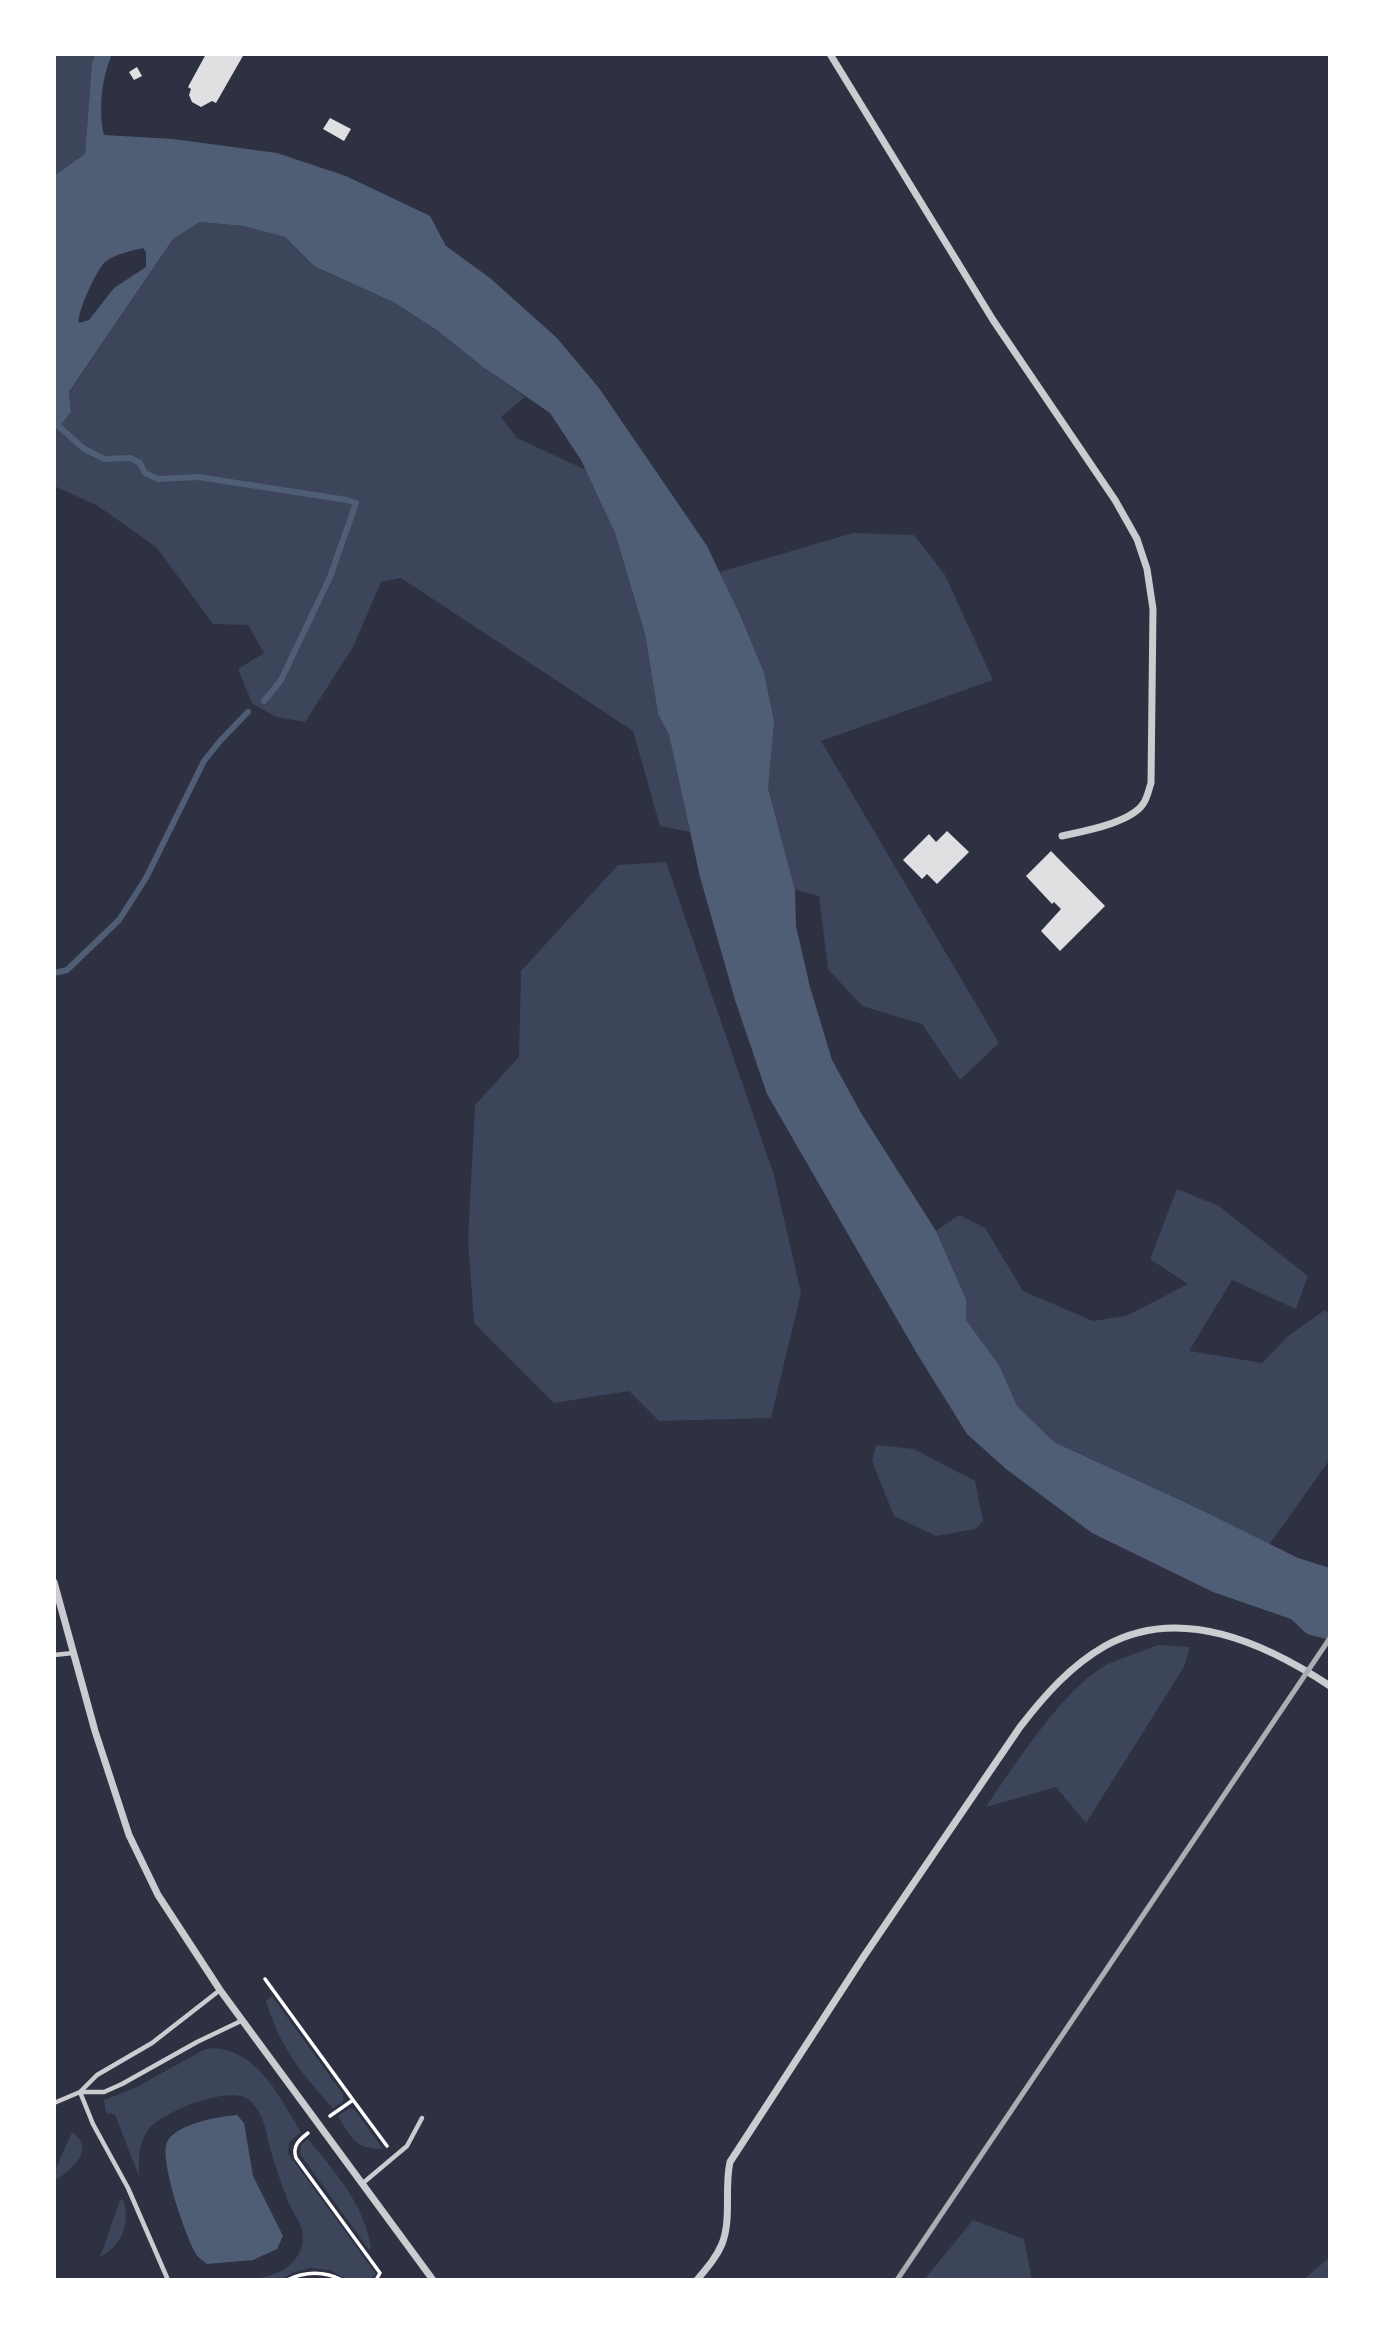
<!DOCTYPE html>
<html>
<head>
<meta charset="utf-8">
<style>
  body { margin:0 }
  #map { position:relative; width:1384px; height:2334px; overflow:hidden; background:#2d3142; font-family:Signika,sans-serif }
  canvas { display:block }
  .frame { position:absolute; inset:0; border:56px solid #fff; pointer-events:none }
</style>
</head>
<body>
<div id="map">
<canvas width="1384" height="2334"></canvas>
<div class="frame"></div>
</div>
<script>
const ctx = document.querySelector('canvas').getContext('2d');
ctx.lineJoin = 'round';
function fillPath(path, color) {
  ctx.fillStyle = color;
  ctx.fill(path, 'evenodd');
}
function stroke(path, color, width, dash) {
  ctx.strokeStyle = color;
  ctx.lineWidth = width;
  ctx.lineCap = dash ? 'butt' : 'round';
  ctx.setLineDash(dash || []);
  ctx.stroke(path);
}
fillPath(new Path2D(`
  M54,54H96L92,64L85,154L54,176Z
  M200,222L243,226L285,237L314,266L395,303L438,331L483,367L525,397L501,417L517,438L586,470L615,533L645,634L658,714L669,735L690,832L660,826L633,731L401,578L381,582L353,647L305,722L276,717L252,703L238,669L264,653L248,625L213,624L157,548L98,506L54,486V429L60,426L71,412L69,393L173,239Z
  M853,533L914,535L945,575L993,680L821,741L999,1043L960,1080L922,1024L862,1006L828,969L819,896L795,890L768,788L769,759L720,572Z
  M666,862L774,1175L801,1293L771,1418L659,1421L629,1391L554,1403L474,1323L468,1239L475,1105L519,1057L521,971L618,865Z
  M1177,1189L1219,1206L1308,1276L1296,1309L1232,1280L1189,1351L1262,1363L1288,1336L1325,1310L1330,1314V1459L1269,1545L1193,1506L1054,1442L1016,1406L999,1365L966,1320V1299L936,1231L959,1215L985,1228L1023,1291L1093,1321L1126,1316L1188,1284L1150,1259Z
  M876,1445L914,1449L975,1481L983,1521L975,1529L936,1536L894,1516L872,1461Z
  M1158,1645L1190,1647L1184,1667L1086,1823L1056,1787L986,1807C1014,1766 1065,1686 1108,1664C1124,1657 1142,1651 1158,1645Z
  M272,1996L343,2094V2102L333,2108C301,2073 280,2048 266,2001Z
  M214,2048C260,2052 279,2097 301,2132L289,2143L288,2153L376,2274L369,2280H348L330,2270L310,2268L292,2273L282,2280H247C268,2277 290,2273 300,2251C303,2246 303,2236 302,2230C299,2220 292,2211 288,2201C282,2186 277,2171 272,2155C266,2136 266,2116 250,2101C232,2083 161,2112 148,2130C138,2145 139,2159 139,2176L115,2115L110,2113L106,2114L104,2100L135,2088L205,2049Z
  M350,2108L355,2110L383,2149C355,2149 351,2138 338,2116Z
  M72,2132C97,2149 71,2171 54,2181V2173Z
  M308,2139C335,2172 364,2204 371,2247L369,2250L300,2154L301,2145Z
  M120,2200L124,2201C130,2225 122,2245 100,2257Z
  M973,2220L1024,2239L1032,2280H924Z
  M1330,2257V2280H1303Z`), '#3c4559');
fillPath(new Path2D(`
  M96,54H112C102,77 98,110 104,135L173,139L277,153L346,176L430,216L446,246L490,278L557,338L599,388L707,546L740,615L764,673L774,721L768,788L795,890L796,926L810,987L832,1060L861,1113L936,1231L966,1299V1320L999,1365L1017,1406L1054,1442L1193,1506L1298,1558L1330,1568V1640L1307,1634L1291,1619L1213,1592L1092,1533L1006,1469L967,1434L916,1352L767,1094L735,1000L700,877L669,735L658,714L645,634L615,533L581,460L550,413L483,367L438,331L395,303L314,266L285,237L243,226L200,222L173,239L69,392L71,412L60,426L54,429V176L85,154L92,63ZM143,248L146,252V267L114,288L89,320L79,323C76,314 97,269 105,262C116,254 130,251 143,248Z
  M237,2115L244,2123L253,2176L283,2236L277,2249L253,2260L207,2264C204,2261 198,2258 196,2254C186,2237 157,2156 168,2140C180,2123 217,2117 237,2115Z`), '#4f5d75');
stroke(new Path2D(`
  M54,422L83,448L104,459L130,458L140,463L145,473L158,479L198,477L347,500L356,503L330,577L281,680L264,701
  M54,973L67,970L119,920L146,878L204,761L220,741L248,712`), '#4f5d75', 6);
fillPath(new Path2D(`
  M206,54H244L216,103L212,101L201,107L192,102L189,95L191,89L188,87Z
  M137,67L142,76L134,80L129,72Z
  M330,118L351,129L344,141L323,129Z
  M947,831L969,852L937,884L927,874L922,879L903,860L929,834L936,842Z
  M1051,851L1105,906L1060,951L1041,931L1061,909L1054,902L1052,904L1026,876Z`), '#e0e0e3');
stroke(new Path2D(`
  M265,1979L353,2100L330,2116
  M353,2100L387,2146
  M308,2133C299,2140 292,2146 296,2158L380,2273L376,2280
  M287,2280C305,2271 325,2271 342,2280`), '#fff', 3.5);
stroke(new Path2D(`
  M54,1655L73,1653
  M80,2092L93,2124L128,2188L168,2280
  M80,2092L97,2075L152,2043L220,1990
  M54,2103L80,2092H104L122,2084L197,2042L243,2020
  M363,2183L407,2146L422,2118`), '#caccd0', 4.5);
stroke(new Path2D(`
  M830,54L993,320L1115,500L1137,539L1147,569L1153,609L1151,783C1149,789 1147,799 1143,804C1130,823 1084,831 1062,836
  M54,1582L95,1731L129,1835L158,1895L220,1990L433,2280
  M697,2280C707,2268 716,2258 722,2244C732,2218 724,2188 730,2162L864,1956L1020,1727C1044,1696 1070,1666 1105,1646C1180,1604 1265,1643 1330,1686`), '#caccd0', 7);
stroke(new Path2D(`
  M897,2280L1330,1638`), '#abadb3', 5);
</script>
</body>
</html>
